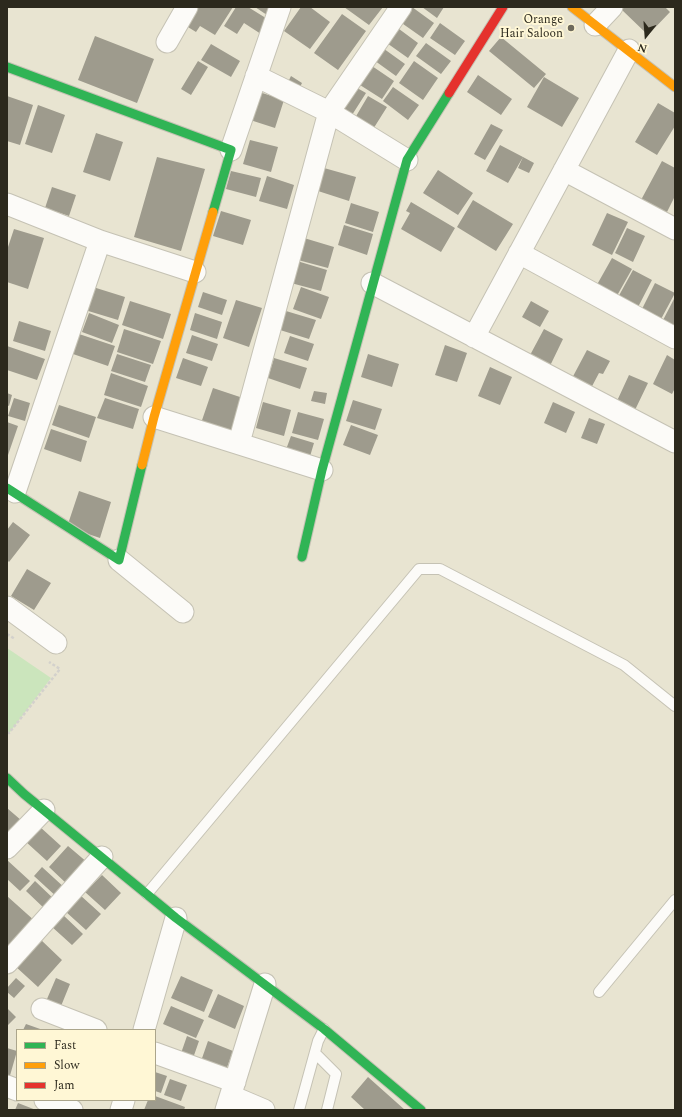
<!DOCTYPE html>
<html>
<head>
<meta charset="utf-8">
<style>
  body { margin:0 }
  #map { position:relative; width:682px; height:1117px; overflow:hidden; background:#e8e4d1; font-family:Spectral,serif }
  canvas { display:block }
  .frame { position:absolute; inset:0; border:8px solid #2c291d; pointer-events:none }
  .legend { position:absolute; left:16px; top:1029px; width:140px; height:72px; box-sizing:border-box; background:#fff7d5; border:1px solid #aba58b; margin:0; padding:5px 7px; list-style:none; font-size:12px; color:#2c291d }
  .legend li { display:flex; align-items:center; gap:8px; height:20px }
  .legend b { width:20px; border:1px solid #aba58b }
  .north { position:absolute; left:626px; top:16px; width:40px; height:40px; -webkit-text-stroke:3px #fff7d5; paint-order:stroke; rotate:197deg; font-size:11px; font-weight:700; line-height:16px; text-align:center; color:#2c291d }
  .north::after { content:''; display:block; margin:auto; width:14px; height:18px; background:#2c291d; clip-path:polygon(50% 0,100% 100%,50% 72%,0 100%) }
</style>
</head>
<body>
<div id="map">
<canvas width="682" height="1117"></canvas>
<div class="frame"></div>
<ul class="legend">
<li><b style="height:5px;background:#30b455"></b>Fast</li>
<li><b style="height:5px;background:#ff9f0a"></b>Slow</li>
<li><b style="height:5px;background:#e5322d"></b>Jam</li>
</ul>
<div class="north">N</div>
</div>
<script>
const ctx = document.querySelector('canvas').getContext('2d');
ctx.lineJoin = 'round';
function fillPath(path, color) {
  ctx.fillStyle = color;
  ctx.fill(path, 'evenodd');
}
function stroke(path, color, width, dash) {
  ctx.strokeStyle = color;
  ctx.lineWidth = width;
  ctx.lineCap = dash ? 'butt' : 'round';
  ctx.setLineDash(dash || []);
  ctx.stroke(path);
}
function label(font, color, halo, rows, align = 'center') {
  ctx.font = font + ' Spectral,serif';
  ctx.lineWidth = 4;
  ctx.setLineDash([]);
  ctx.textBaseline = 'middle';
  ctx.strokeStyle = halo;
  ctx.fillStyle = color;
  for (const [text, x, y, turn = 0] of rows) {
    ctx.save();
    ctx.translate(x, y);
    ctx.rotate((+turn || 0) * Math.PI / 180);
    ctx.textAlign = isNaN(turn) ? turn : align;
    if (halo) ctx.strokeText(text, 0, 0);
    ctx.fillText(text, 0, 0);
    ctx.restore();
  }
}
fillPath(new Path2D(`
  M7,648L51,678L7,736Z`), '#cbe5bc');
fillPath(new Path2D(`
  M194,7H233L215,35L200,26L196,32L183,24Z
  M236,7H248L269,20L261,34L244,23L237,34L224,26Z
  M255,7H277L270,17Z
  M301,7H310L330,22L310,49L284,31Z
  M344,7H383L369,25Z
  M405,7H412L434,23L423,38L396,19Z
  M422,7H444L437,18Z
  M624,7H665L670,12L648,35L622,10Z
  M342,14L366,31L338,70L314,53Z
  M440,23L465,41L455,55L430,38Z
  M395,26L418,43L408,58L384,41Z
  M95,36L154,59L137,103L78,80Z
  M501,37L546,74L534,88L489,51Z
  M426,43L451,61L441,74L416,56Z
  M211,44L240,61L231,77L201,60Z
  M380,46L405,64L396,76L371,58Z
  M198,61L208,67L191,95L181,89Z
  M414,61L438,78L423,100L399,83Z
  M372,66L394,81L382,99L360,85Z
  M478,75L512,99L501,115L467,92Z
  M291,76L302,83L299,89L288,82Z
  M544,77L579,98L562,127L527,107Z
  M350,84L366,93L352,115L337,106Z
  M393,87L419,105L408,120L383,101Z
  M253,90L284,100L275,128L244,118Z
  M7,96L33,105L20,145L7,141Z
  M368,96L387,107L370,134L352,123Z
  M658,103L675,113V126L657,155L635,142Z
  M38,105L65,115L52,153L25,144Z
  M491,124L503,130L485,160L474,154Z
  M96,133L123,142L110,181L83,172Z
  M250,140L278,147L271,172L243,164Z
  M500,145L523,157L508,183L486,171Z
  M157,157L205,169L181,251L134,237Z
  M523,157L534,163L529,173L518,168Z
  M662,161L675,168V196L666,214L641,200Z
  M324,168L356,177L349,201L318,191Z
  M438,170L473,193L458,215L423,193Z
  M231,171L261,178L256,197L226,189Z
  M267,176L294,185L287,209L259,201Z
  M52,187L76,195L69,216L45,208Z
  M473,200L513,224L496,251L457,227Z
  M411,202L455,228L441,252L401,229L410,213L406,211Z
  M351,203L379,212L373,232L345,223Z
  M221,211L251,220L243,245L213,236Z
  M607,213L628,222L612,255L592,245Z
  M344,225L373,234L367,255L338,245Z
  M627,228L645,236L633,262L615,253Z
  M14,229L44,238L28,289L7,282V250Z
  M304,238L334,247L328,268L298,260Z
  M612,258L632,269L614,301L594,290Z
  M297,261L327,270L321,291L291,283Z
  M633,270L652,280L636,311L616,301Z
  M655,283L675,293L660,321L641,311Z
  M93,287L125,297L118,320L85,310Z
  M301,287L329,297L321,319L293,309Z
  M203,292L227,300L222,315L198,307Z
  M675,297V332L661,324Z
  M236,300L262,308L249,347L223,338Z
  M130,301L171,314L163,339L122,325Z
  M531,301L549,311L540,327L522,317Z
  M286,311L316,320L309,339L280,330Z
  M89,313L119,325L112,343L82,332Z
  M195,313L222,322L217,339L190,330Z
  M19,321L51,331L45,351L13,341Z
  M124,329L161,341L153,364L117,352Z
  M544,329L563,339L549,368L529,357Z
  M79,334L115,346L108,366L73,354Z
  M192,335L218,344L212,361L186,353Z
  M290,336L314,344L308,361L284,353Z
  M445,345L467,353L457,382L435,375Z
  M7,346L45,359L37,380L7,370Z
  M587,350L610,361L603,374L599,373L589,392L570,382Z
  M117,354L151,365L145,382L111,371Z
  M368,354L399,364L392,387L361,377Z
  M667,355L675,360V388L672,394L653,384Z
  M183,358L208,367L201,386L176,378Z
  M274,358L307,368L300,389L268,378Z
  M490,367L512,377L500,405L478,396Z
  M111,373L148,386L141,407L104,395Z
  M629,375L648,383L635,410L617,401Z
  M213,388L243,398L230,438L199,429Z
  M314,391L327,393L325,404L311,401Z
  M7,393L12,395L9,406L7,405Z
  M14,398L30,403L25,421L8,416Z
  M105,398L139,409L133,429L97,418Z
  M353,400L382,409L375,430L346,421Z
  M263,402L291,410L284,436L256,428Z
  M553,402L575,412L566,433L544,423Z
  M59,405L96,417L89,438L52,425Z
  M298,412L324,419L318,440L292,433Z
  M589,418L605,424L597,444L581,438Z
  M7,422L18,426L7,458Z
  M351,425L378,435L370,455L343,445Z
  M51,429L87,441L81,462L44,449Z
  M291,436L314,443L308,463L284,455Z
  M79,491L111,502L100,538L67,527Z
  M13,522L30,535L9,562L7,560V530Z
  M27,569L51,583L34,610L11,596Z
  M7,808L22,821L7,835Z
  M39,826L61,846L47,861L25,841Z
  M68,846L88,863L68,885L49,867Z
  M7,860L30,881L20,891L7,879Z
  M42,867L66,889L58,898L34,876Z
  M102,875L121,893L105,910L85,892Z
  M35,881L56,901L46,910L26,891Z
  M80,895L101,914L86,930L65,911Z
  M7,896L36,922L7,953Z
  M62,914L83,934L72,945L51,926Z
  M40,939L62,960L38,987L15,966Z
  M181,976L213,990L204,1012L171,998Z
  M16,978L25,986L14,998L7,992V988Z
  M56,978L70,984L59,1011L44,1006Z
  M218,994L244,1006L235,1029L208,1017Z
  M171,1006L204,1020L196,1038L163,1024Z
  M7,1008L16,1017L7,1026Z
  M26,1024L43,1030H23Z
  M187,1036L199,1041L191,1064L179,1059Z
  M208,1041L233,1051L225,1073L200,1064Z
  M7,1048L17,1051L9,1079L7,1078Z
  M155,1072L167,1076L161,1093L155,1091Z
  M368,1077L405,1110H365L351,1097Z
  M170,1079L187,1085L181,1101L164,1095Z
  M155,1096L185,1107L184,1110H144L148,1100H155Z
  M18,1103L36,1110H15Z`), '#9e9b8d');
const lane = new Path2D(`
  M147,894L419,569H440L624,665L675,706
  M599,992L675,900
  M315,1053L336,1074L327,1110
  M299,1110L318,1041L324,1029`);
const street = new Path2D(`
  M595,25L612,7
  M167,42L187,7
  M256,76L329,112L407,160
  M231,150L280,7
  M564,170L675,229
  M7,204L100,241L195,272
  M519,253L675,338
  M372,283L675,442
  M474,337L629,50
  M154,417L322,470
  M239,443L329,112L401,7
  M15,492L100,241
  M119,560L183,612
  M7,607L56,643
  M7,848L44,810
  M7,963L102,857
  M42,1009L96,1030
  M144,1030L176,918
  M155,1053L235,1082
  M7,1086L17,1090
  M231,1096L264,1110
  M45,1100L72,1110
  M121,1110L124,1100
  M226,1110L265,984`);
const fast = new Path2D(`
  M7,67L231,150L213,212
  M7,488L119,560L142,465
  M302,557L322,470L407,160L449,93
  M7,778L24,794L176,918L324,1029L421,1110`);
const slow = new Path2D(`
  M572,7L675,87
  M142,465L154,417L213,212`);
const jam = new Path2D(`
  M449,93L503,7`);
stroke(lane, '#c5c2b4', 12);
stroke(street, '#c5c2b4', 23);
stroke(fast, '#c5c2b4', 11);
stroke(slow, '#c5c2b4', 11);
stroke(jam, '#c5c2b4', 11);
stroke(new Path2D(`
  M7,634L15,639
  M7,732L9,733L60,669L49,662`), '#d3d1cc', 2.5, [3, 2]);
stroke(lane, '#fcfbf8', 10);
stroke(street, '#fcfbf8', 21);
stroke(fast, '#30b455', 9);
stroke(slow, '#ff9f0a', 9);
stroke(jam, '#e5322d', 9);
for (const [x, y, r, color] of [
  [571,28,4,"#6e6a5c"]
]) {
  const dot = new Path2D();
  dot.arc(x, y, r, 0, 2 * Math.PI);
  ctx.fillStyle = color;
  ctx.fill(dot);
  stroke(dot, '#fff7d5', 1.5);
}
label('12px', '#2c291d', '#fff7d5', [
  ["Orange",563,21],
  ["Hair Saloon",563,35]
], 'right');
</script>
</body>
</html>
